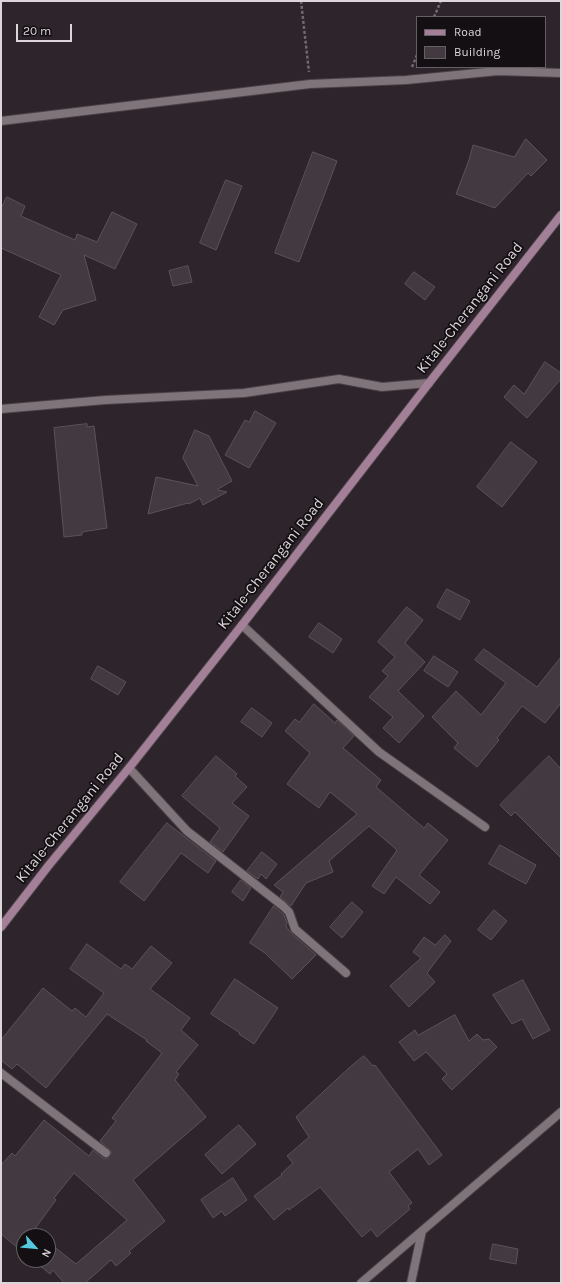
<!DOCTYPE html>
<html>
<head>
<meta charset="utf-8">
<style>
  body { margin:0 }
  #map { position:relative; width:562px; height:1284px; overflow:hidden; background:#2e242b; font-family:Karla,sans-serif }
  canvas { display:block }
  .frame { position:absolute; inset:0; border:2px solid #dcd6da; pointer-events:none }
  .legend { position:absolute; left:416px; top:16px; width:130px; height:52px; box-sizing:border-box; background:#130f12; border:1px solid #635f62; margin:0; padding:5px 7px; list-style:none; font-size:12px; color:#dcd6da }
  .legend li { display:flex; align-items:center; gap:8px; height:20px }
  .legend b { width:20px; border:1px solid #635f62 }
  .north { position:absolute; left:16px; top:1228px; width:40px; height:40px; box-sizing:border-box; background:#130f12; border:1px solid #635f62; border-radius:50%; rotate:117deg; font-size:11px; font-weight:700; line-height:16px; text-align:center; color:#dcd6da }
  .north::after { content:''; display:block; margin:auto; width:14px; height:18px; background:#55cade; clip-path:polygon(50% 0,100% 100%,50% 72%,0 100%) }
  .scale { position:absolute; left:16px; top:24px; width:56px; height:18px; box-sizing:border-box; border:2px solid #dcd6da; border-top:0; padding-left:5px; font-size:12px; line-height:14px; white-space:nowrap; color:#dcd6da; -webkit-text-stroke:3px #130f12; paint-order:stroke }
</style>
</head>
<body>
<div id="map">
<canvas width="562" height="1284"></canvas>
<div class="frame"></div>
<ul class="legend">
<li><b style="height:5px;background:#a37f98"></b>Road</li>
<li><b style="height:11px;background:#433940"></b>Building</li>
</ul>
<div class="north">N</div>
<div class="scale">20 m</div>
</div>
<script>
const ctx = document.querySelector('canvas').getContext('2d');
ctx.lineJoin = 'round';
function fillPath(path, color) {
  ctx.fillStyle = color;
  ctx.fill(path, 'evenodd');
}
function stroke(path, color, width, dash) {
  ctx.strokeStyle = color;
  ctx.lineWidth = width;
  ctx.lineCap = dash ? 'butt' : 'round';
  ctx.setLineDash(dash || []);
  ctx.stroke(path);
}
function label(font, color, halo, rows, align = 'center') {
  ctx.font = font + ' Karla,sans-serif';
  ctx.lineWidth = 3.5;
  ctx.setLineDash([]);
  ctx.textBaseline = 'middle';
  ctx.strokeStyle = halo;
  ctx.fillStyle = color;
  for (const [text, x, y, turn = 0] of rows) {
    ctx.save();
    ctx.translate(x, y);
    ctx.rotate((+turn || 0) * Math.PI / 180);
    ctx.textAlign = isNaN(turn) ? turn : align;
    if (halo) ctx.strokeText(text, 0, 0);
    ctx.fillText(text, 0, 0);
    ctx.restore();
  }
}
const building = new Path2D(`
  M526,139L547,160L531,176L528,173L495,208L456,194L469,160L473,145L514,157Z
  M313,152L337,161L299,262L275,253Z
  M226,180L242,186L216,250L200,243Z
  M7,197L25,206L21,216L75,240L77,234L97,242L112,212L137,224L115,269L84,255L96,300L63,310L54,325L39,317L61,275L1,248V209Z
  M188,266L192,282L173,286L169,271Z
  M414,272L435,287L425,300L405,284Z
  M545,362L561,373V379L527,418L504,397L514,385L524,394Z
  M255,411L276,423L249,468L225,455L245,420L249,422Z
  M87,424V427L94,426L107,528L82,532V535L64,537L54,428Z
  M195,430L209,436L232,481L218,489V490L227,492L203,505L200,498L189,504L188,503L148,514L156,477L198,486L183,458Z
  M511,442L537,462L502,507L477,487Z
  M447,589L470,601L460,620L437,607Z
  M407,607L423,620L405,643L425,662L398,691L424,716L399,743L383,728L393,717L369,697L388,676L382,671L395,657L378,642Z
  M319,623L342,639L333,653L309,637Z
  M484,649L537,687L561,657V703L545,723L522,706L497,738L499,740L477,767L454,748L458,743L432,717L456,691L481,715L506,683L475,660Z
  M434,656L458,672L448,687L424,671Z
  M98,666L126,682L118,695L91,679Z
  M314,704L335,723L337,720L354,736L343,748L381,780L376,787L424,828L428,823L448,840L419,875L440,892L430,904L396,877L384,894L372,886L397,850L369,826L329,861L333,872L306,883L291,906L280,897L283,892L274,885L357,814L330,792L319,808L287,784L310,753L285,731L295,719L299,722Z
  M252,708L272,723L262,737L241,722Z
  M216,756L237,774L235,776L247,787L232,803L249,816L223,852L210,842L220,828L182,796Z
  M549,756L561,769V858L515,812L511,816L500,805Z
  M167,823L216,861L208,873L181,853L144,901L120,882Z
  M500,845L536,865L526,884L489,864Z
  M262,852L277,864L266,879L261,874L258,879L247,871Z
  M241,880L251,888L243,901L232,892Z
  M352,902L363,912L342,938L330,927Z
  M274,906L284,915L287,924L286,926L291,933L316,955L292,979L265,953L250,943Z
  M494,910L507,921L491,940L478,930Z
  M445,935L451,941L427,973L435,982L409,1007L390,986L421,958L413,952L424,937L435,945Z
  M87,944L121,969L125,964L132,969L151,946L172,963L150,989L190,1018L181,1030L198,1045L176,1072L179,1074L175,1080L206,1117L133,1180L165,1221L129,1251L131,1253L116,1266L111,1260L85,1283H64L53,1270L50,1274L33,1260H48V1242L76,1264L127,1220L74,1173L54,1198L56,1200L34,1230L41,1236H24V1253L1,1234V1165L12,1153L15,1156L44,1120L89,1156L93,1150L103,1158H108L111,1154V1151L100,1141L116,1121L112,1118L162,1053L146,1041L147,1040L107,1014L46,1088L17,1064L12,1069L1,1060V1040L43,988L72,1011L75,1008L86,1017L104,993L70,969Z
  M235,979L278,1008L254,1044L239,1034L240,1033L211,1014Z
  M523,980L550,1030L533,1039L522,1019L512,1024L493,995Z
  M455,1015L469,1041L477,1034L483,1040L489,1039L497,1047L452,1090L442,1079L447,1074L426,1052L414,1061L399,1042L415,1030L418,1035Z
  M364,1056L373,1066L375,1065L442,1155L429,1165L418,1149L389,1172L412,1203L408,1206L410,1209L377,1237L371,1229L362,1237L320,1187L289,1210L288,1208L274,1220L254,1196L282,1175L281,1174L293,1163L287,1156L309,1137L296,1117L350,1067Z
  M239,1125L256,1144L222,1174L205,1155Z
  M233,1178L247,1200L225,1216L222,1211L213,1218L201,1200Z
  M493,1244L518,1249L516,1264L490,1259Z`);
fillPath(building, '#433940');
stroke(building, '#5d5259', 1);
const street = new Path2D(`
  M1,121L310,84L406,80L498,71L561,73
  M1,409L105,400L244,393L339,379L382,387L429,383
  M242,625L379,752L485,827
  M129,768L187,831L283,906L289,912L295,929L346,973
  M1,1073L106,1153
  M361,1283L561,1112
  M411,1283L422,1231`);
const secondary = new Path2D(`
  M1,927L49,865L129,768L242,625L429,383L561,215`);
stroke(street, '#494147', 10);
stroke(secondary, '#494147', 10);
stroke(new Path2D(`
  M301,1L309,72
  M434,17L441,1
  M412,67L417,55`), '#71696f', 2.5, [3, 2]);
stroke(street, '#80747b', 8);
stroke(secondary, '#a37f98', 8);
label('15px', '#dcd6da', '#130f12', [
  ["Kitale-Cherangani Road",470,308,-52],
  ["Kitale-Cherangani Road",271,564,-52],
  ["Kitale-Cherangani Road",70,818,-51]
]);
</script>
</body>
</html>
